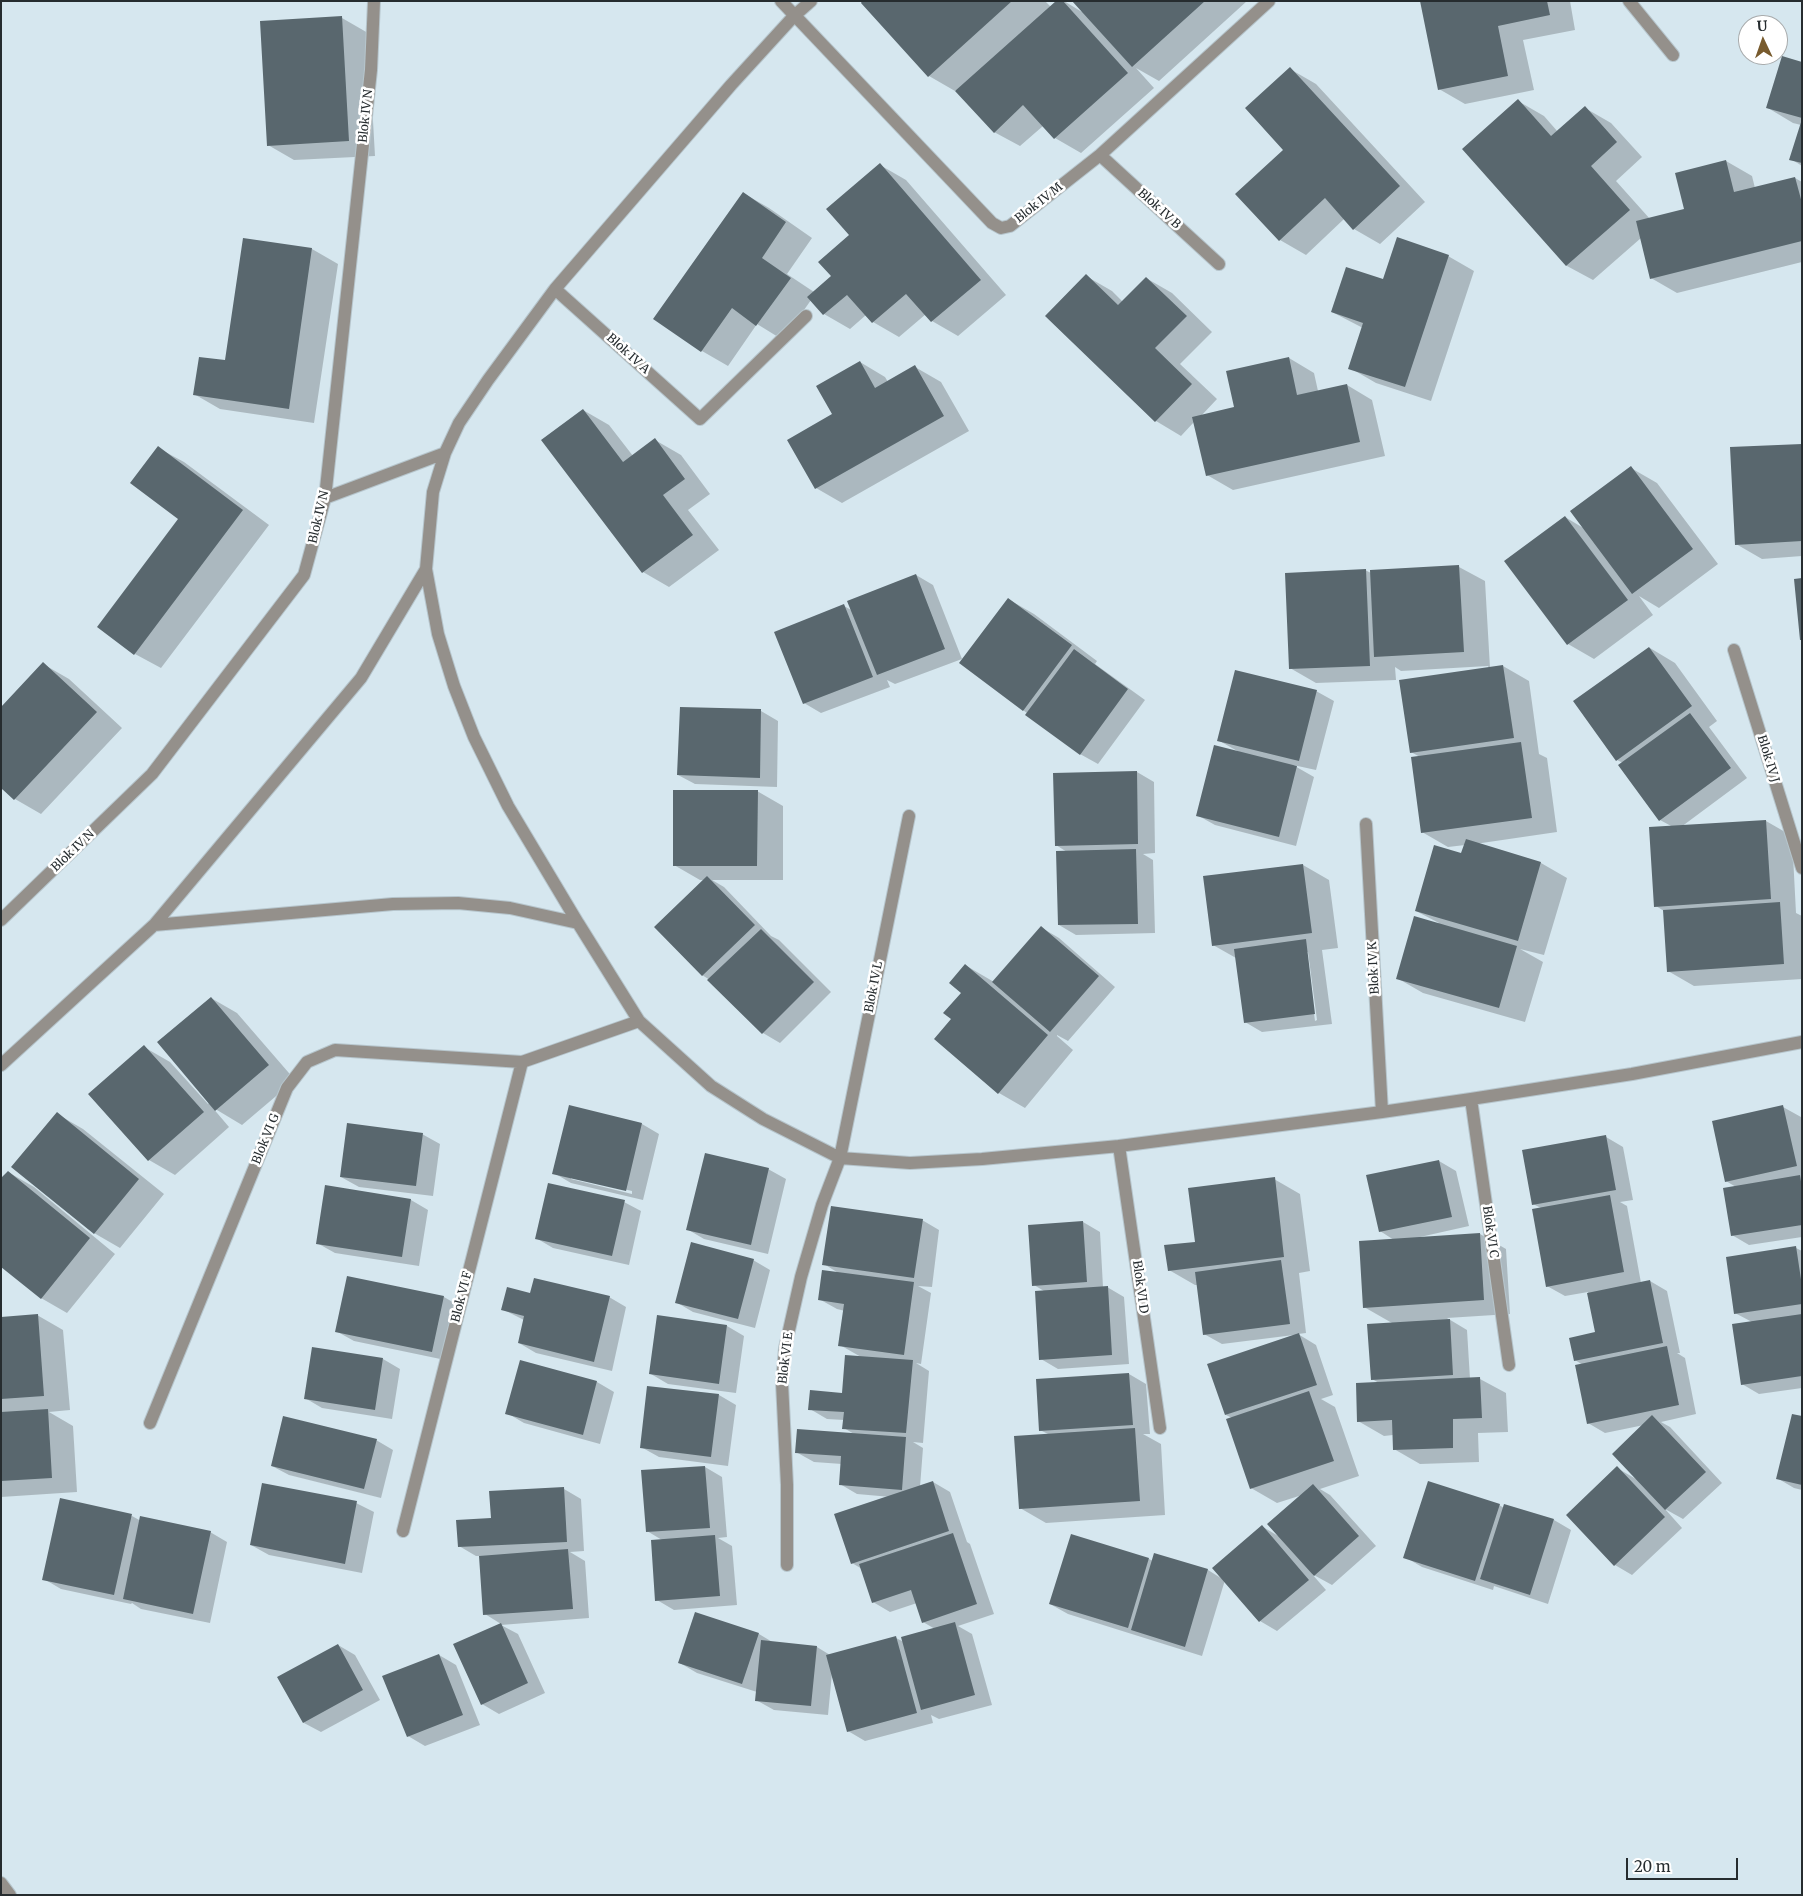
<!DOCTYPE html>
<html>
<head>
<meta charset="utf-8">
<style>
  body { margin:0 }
  #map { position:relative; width:1803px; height:1896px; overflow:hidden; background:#d6e7ef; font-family:Merriweather,serif }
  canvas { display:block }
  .frame { position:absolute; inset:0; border:2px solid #262c2f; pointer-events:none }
  .north { position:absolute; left:1738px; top:15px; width:50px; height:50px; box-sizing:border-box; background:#fff; border:1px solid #a8abac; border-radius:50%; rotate:357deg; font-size:14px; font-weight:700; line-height:20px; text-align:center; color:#262c2f }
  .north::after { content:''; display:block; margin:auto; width:18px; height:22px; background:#785b2e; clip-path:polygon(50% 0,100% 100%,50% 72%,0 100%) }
  .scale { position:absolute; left:1626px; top:1858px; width:112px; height:22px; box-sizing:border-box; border:2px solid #262c2f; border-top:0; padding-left:6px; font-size:15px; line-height:18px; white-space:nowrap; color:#262c2f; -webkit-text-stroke:4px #fff; paint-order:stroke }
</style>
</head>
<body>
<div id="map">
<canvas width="1803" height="1896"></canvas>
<div class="frame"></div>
<div class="north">U</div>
<div class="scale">20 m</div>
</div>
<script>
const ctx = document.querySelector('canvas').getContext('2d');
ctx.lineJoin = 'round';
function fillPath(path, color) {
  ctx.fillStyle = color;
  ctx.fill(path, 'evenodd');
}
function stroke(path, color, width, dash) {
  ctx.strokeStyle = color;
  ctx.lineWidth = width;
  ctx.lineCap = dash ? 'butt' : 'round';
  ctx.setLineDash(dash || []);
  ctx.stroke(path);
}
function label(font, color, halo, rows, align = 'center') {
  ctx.font = font + ' Merriweather,serif';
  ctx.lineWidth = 5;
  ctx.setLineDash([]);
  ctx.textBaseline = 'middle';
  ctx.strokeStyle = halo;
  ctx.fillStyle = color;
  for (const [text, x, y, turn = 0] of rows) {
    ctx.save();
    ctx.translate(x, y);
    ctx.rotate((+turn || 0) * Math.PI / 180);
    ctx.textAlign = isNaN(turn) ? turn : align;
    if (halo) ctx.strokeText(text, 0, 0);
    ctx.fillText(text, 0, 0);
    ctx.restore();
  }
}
fillPath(new Path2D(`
  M864,1H1045L1051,7L1056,3L1053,1H1064L1082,12L1074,1H1247L1159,81L1136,68L1154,88L1081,153L1055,138L1043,126L1020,146L994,132L956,90L955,91L929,76Z
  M1421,1H1570L1575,30L1523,40L1534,90L1465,104L1439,89Z
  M342,18L368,33L375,156L294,160L268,145Z
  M1802,63V166L1791,159L1801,125L1793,123L1768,108Z
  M1290,69L1316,84L1425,202L1380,244L1354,229L1344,219L1306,255L1280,240Z
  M1518,101L1544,116L1558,132L1585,108L1611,123L1642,157L1616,181L1650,219L1686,210L1726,161L1752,176L1755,188L1795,178L1802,182V262L1677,293L1651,278L1641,238L1593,280L1567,266L1464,149Z
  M880,165L906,180L1006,295L958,336L932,321L926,314L899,337L873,322L866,315L850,329L824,314L811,300L783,340L757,324L728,366L702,351L655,318L743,193L769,208L812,238L787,274L814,292L833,277Z
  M245,239L312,249L338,264L314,423L220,409L194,394L226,362Z
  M1448,256L1474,271L1431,401L1376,383L1350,368L1363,328L1332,312L1384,280Z
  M1086,276L1112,291L1123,302L1146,278L1172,293L1212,332L1180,364L1217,399L1201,416L1235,408L1289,358L1314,373L1318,391L1347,385L1372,400L1385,456L1233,490L1207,475L1194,422L1181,436L1156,421Z
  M860,362L885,377L888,382L915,367L941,382L969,431L842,503L816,488L834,415Z
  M583,410L609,425L633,456L655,440L681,455L710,494L688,510L719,550L669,587L643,572L543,440Z
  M1802,445V556L1762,559L1736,544Z
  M158,448L184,462L269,525L161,668L135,654L180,519Z
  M1631,468L1657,483L1718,564L1659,608L1639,596L1653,615L1594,659L1568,644L1506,561L1565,517L1585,529Z
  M1459,567L1485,581L1490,668L1503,666L1529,681L1539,754L1547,758L1557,832L1475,844L1541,863L1567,878L1544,955L1520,949L1543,962L1525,1022L1423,993L1397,978L1439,923L1416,911L1462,854L1465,845L1448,847L1422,832L1420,757L1411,752L1489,668L1488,666L1401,671L1395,667L1396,680L1316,683L1290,668L1365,570L1371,573Z
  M916,575L933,585L962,659L895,684L887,680L890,687L821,713L804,703L844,606L853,611Z
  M1008,599L1034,614L1097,661L1095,664L1145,700L1098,764L1080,754L1023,710Z
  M1650,648L1675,663L1717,721L1709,727L1747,778L1681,827L1766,821L1792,836L1796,913L1802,916V979L1694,986L1668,971L1664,911L1656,906L1673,827L1660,820L1623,763L1617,760Z
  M43,664L69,679L122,728L41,814L15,799L4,788L1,791V708Z
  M1316,691L1334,701L1316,770L1293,765L1314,777L1296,846L1215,825L1197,815L1239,752L1218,740Z
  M761,711L778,721L777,787L695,784L678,775Z
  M1137,772L1154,782L1155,853L1143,854L1153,860L1155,933L1076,935L1059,925L1067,852L1056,845Z
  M757,791L783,806V880H712L724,887L771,936L779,940L831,992L780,1043L763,1033L710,980L702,975L704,880H700L674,865Z
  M1303,865L1329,880L1338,948L1322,950L1332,1024L1262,1032L1245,1022L1236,958L1213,945ZM1306,952H1308L1317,1020L1315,1021Z
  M1042,928L1059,938L1115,987L1068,1041L1057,1035V1036L1073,1050L1025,1108L999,1093L952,1019L963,992L965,965L994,982Z
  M211,998L237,1013L295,1080L242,1125L212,1107L229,1127L175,1175L149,1160L90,1094L144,1047L170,1062L208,1104L210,1102Z
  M570,1107L642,1124L659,1134L643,1200L571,1183L554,1173ZM571,1177L632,1191V1194L571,1179Z
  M1783,1107L1801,1117L1802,1122V1237L1749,1245L1732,1235L1736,1187L1726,1181Z
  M57,1114L83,1129L164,1194L120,1248L94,1233Z
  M422,1134L440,1144L433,1196L359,1187L341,1177Z
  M1606,1137L1623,1147L1633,1200L1620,1202L1627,1206L1641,1283L1650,1281L1667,1291L1680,1353H1677L1685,1358L1696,1414L1661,1422L1670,1427L1722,1483L1683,1519L1665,1509L1682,1528L1632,1575L1615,1565L1617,1468L1636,1479L1644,1425L1605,1433L1588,1423L1583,1365L1575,1360L1597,1333L1588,1292L1565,1296L1547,1286L1541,1208L1533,1204Z
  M1439,1161L1456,1171L1469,1226L1420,1237V1238L1480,1234L1506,1249L1510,1314L1447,1318L1467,1330L1470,1379H1480L1506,1393L1508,1432L1478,1433L1479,1462L1420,1464L1394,1449L1393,1435L1384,1436L1358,1421L1379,1383L1372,1379L1392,1323L1364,1307L1394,1240L1380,1231Z
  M768,1169L786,1179L768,1254L704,1239L687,1229Z
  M8,1172L34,1187L115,1254L67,1313L41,1298Z
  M1274,1179L1300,1194L1310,1271L1299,1273L1306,1333L1298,1334L1316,1345L1333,1395L1321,1399L1335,1407L1359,1476L1320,1489L1330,1495L1376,1546L1332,1585L1312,1574L1326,1590L1277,1631L1260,1621L1225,1580L1202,1656L1068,1614L1050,1604L1149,1559L1153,1561L1155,1554L1208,1570L1224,1580L1263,1527L1280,1537L1302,1495L1277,1503L1251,1488L1232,1418L1226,1415L1294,1335L1222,1344L1204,1334L1198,1285H1195L1169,1270L1196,1243Z
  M326,1186L411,1200L428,1210L419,1266L335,1253L317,1243Z
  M624,1202L641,1211L629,1265L553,1248L536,1238Z
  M922,1220L939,1230L932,1287L918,1286L931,1293L921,1364L916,1363L929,1371L923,1443L913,1442L923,1448L920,1487L933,1482L950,1492L967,1542L970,1544L994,1614L958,1626L972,1634L992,1705L939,1719L931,1715L933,1723L865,1741L848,1731L832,1673L828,1715L774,1710L756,1700L757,1692L697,1673L680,1663L759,1634L774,1643L817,1647L830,1655L896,1638L904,1642L935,1629L923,1622L917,1603L890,1612L873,1602L862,1569L852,1563L891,1497L857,1494L840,1484L842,1464L814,1462L796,1452L854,1434L844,1428V1420L827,1419L810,1409L843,1394L861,1357L840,1345L845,1311L837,1309L819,1299L840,1274L824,1264Z
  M1083,1222L1100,1232L1103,1287H1107L1124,1297L1129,1364L1058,1369L1041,1359L1044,1291L1034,1285Z
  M1796,1248L1802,1251V1388L1759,1394L1742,1384L1752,1322L1735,1313Z
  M753,1260L770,1270L755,1328L693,1312L676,1302Z
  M348,1277L444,1297L461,1307L450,1361L354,1341L336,1331Z
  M531,1294L609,1297L626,1307L612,1371L536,1353L519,1343L524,1320L502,1309Z
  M37,1315L63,1330L70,1410L49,1412L73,1426L77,1492L1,1497V1318Z
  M658,1317L727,1326L744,1336L736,1393L668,1384L651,1374Z
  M383,1359L400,1369L392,1419L322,1408L305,1398Z
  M521,1362L597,1382L614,1392L600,1444L524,1423L507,1413Z
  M1129,1374L1146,1384L1150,1434H1143L1161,1444L1165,1515L1046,1523L1020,1508L1050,1435L1040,1430L1037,1381Z
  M719,1395L736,1405L728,1466L659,1457L641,1447Z
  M1802,1417V1490L1794,1488L1777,1478Z
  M376,1440L393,1450L381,1498L289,1475L272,1466Z
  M705,1467L722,1477L727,1537L718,1538L732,1546L737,1605L674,1610L657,1600L662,1540L647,1531Z
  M564,1489L581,1499L584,1551L570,1552L585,1561L589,1618L501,1625L518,1634L545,1693L499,1714L482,1704L455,1645L501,1624L485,1614L480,1556H476L459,1546L457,1521L492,1519L491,1492Z
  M356,1503L374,1512L362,1573L269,1555L251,1545Z
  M1499,1505L1504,1508L1505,1506L1554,1520L1571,1530L1548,1604L1494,1586L1493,1590L1422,1567L1405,1557Z
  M132,1516L141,1521L210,1532L227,1542L210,1623L141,1609L132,1603L131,1604L61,1589L44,1579Z
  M338,1645L355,1655L380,1700L321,1732L304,1723Z
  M439,1655L456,1665L480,1725L425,1746L408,1736Z`), '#0003');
fillPath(new Path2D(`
  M862,1H1012L928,77L861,3Z
  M1056,1H1063L1128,73L1054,139L1023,105L994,133L955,91Z
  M1072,1H1205L1132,67Z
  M1420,1H1547L1550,15L1498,26L1508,76L1438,90Z
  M342,16L349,141L267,146L260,21Z
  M1782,56L1802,62V118L1766,108Z
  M1290,67L1400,186L1353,230L1325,198L1279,241L1235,194L1283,150L1245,108Z
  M1518,99L1551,136L1585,106L1617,142L1591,166L1630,210L1566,266L1462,149Z
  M1802,119V163L1789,160Z
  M1726,160L1734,192L1795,177L1802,203V241L1650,279L1636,221L1684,209L1675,173Z
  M880,163L981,280L931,322L906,294L872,323L847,295L823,315L807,297L831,276L818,262L849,235L826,209Z
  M743,192L786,222L762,258L791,278L756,326L732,308L701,352L653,319Z
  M1397,237L1449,255L1405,387L1348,369L1363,323L1331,312L1346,267L1383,279Z
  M243,238L312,248L289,409L193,395L199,357L225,360Z
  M1086,274L1118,305L1146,277L1187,316L1155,348L1192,384L1155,422L1045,316Z
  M1289,357L1297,395L1347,384L1360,442L1206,476L1192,417L1234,407L1226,371Z
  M860,361L875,388L915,365L944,416L815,489L787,440L832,414L816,386Z
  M583,409L623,462L655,438L685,479L663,495L693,535L642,573L541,440Z
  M1802,444V541L1735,545L1730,447Z
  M158,446L243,510L134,655L97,627L178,519L130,483Z
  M1631,466L1693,549L1632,594L1570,511Z
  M1565,516L1628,600L1567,645L1504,561Z
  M1459,565L1464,652L1374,657L1370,570Z
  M1366,569L1370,666L1289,669L1285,573Z
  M916,574L945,649L877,675L847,601Z
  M1802,578V640H1800L1794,579Z
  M1008,598L1072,645L1023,711L959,663Z
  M844,604L873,677L803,704L774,632Z
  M1649,647L1692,706L1616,761L1573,701Z
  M1074,649L1128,689L1080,755L1025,715Z
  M43,662L97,712L14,800L1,788V707Z
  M1503,665L1514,738L1410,753L1399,680Z
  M1235,670L1317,690L1299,761L1217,741Z
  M680,707L761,709L760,778L677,775Z
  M1690,713L1731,768L1659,821L1618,765Z
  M1521,742L1532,818L1421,833L1411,757Z
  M1214,745L1297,766L1279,837L1196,816Z
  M1137,771L1138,844L1055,846L1053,773Z
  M673,790H758L757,866H673Z
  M1766,820L1771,899L1654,907L1649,827Z
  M1466,839L1541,862L1518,941L1415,911L1434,845L1461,853Z
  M1136,849L1138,924L1058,925L1056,851Z
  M1303,864L1312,933L1212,946L1203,876Z
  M707,876L755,925L702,976L654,927Z
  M1780,902L1784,964L1667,972L1663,910Z
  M1414,916L1517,946L1499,1008L1396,979Z
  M1041,926L1099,976L1050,1032L992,982Z
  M761,929L814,982L762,1034L707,980Z
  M1306,939L1315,1014L1244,1023L1234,949Z
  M965,964L1048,1035L998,1094L934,1039L951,1019L943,1013L961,993L949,983Z
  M211,997L269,1065L215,1111L157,1042Z
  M144,1045L204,1112L148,1161L88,1094Z
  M569,1105L642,1123L626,1191L552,1174Z
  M1783,1105L1797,1166L1725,1182L1712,1121Z
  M57,1112L139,1179L94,1234L11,1167Z
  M347,1123L423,1133L416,1186L340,1177Z
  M1606,1135L1616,1190L1532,1205L1522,1150Z
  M705,1153L769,1168L751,1245L686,1230Z
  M1439,1160L1452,1217L1379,1232L1366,1175Z
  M8,1171L90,1238L41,1299L1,1267V1178Z
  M1800,1175L1802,1188V1225L1731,1236L1723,1188Z
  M1275,1177L1284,1257L1168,1271L1164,1245L1195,1242L1188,1188Z
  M548,1183L625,1200L612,1256L535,1239Z
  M325,1185L411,1199L402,1257L316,1244Z
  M1610,1195L1624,1272L1546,1287L1532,1209Z
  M831,1206L923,1219L914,1278L822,1265Z
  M1083,1221L1087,1282L1032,1286L1028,1225Z
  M1480,1233L1484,1300L1363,1308L1359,1241Z
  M691,1242L754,1259L738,1319L675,1303Z
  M1796,1246L1802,1286V1304L1734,1314L1726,1257Z
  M1281,1260L1290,1324L1203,1335L1195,1272Z
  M822,1270L914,1282L904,1355L838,1346L844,1304L818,1300Z
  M347,1276L444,1296L432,1352L335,1332Z
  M534,1278L610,1296L594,1362L518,1343L524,1316L501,1310L507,1287L530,1293Z
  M1650,1280L1663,1343L1574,1361L1569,1338L1595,1332L1587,1293Z
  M1108,1286L1112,1355L1039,1360L1035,1291Z
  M38,1314L44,1396L1,1399V1317Z
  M1802,1314V1376L1741,1385L1732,1324Z
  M657,1315L727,1325L719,1384L649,1374Z
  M1450,1319L1453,1375L1371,1380L1367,1324Z
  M1299,1333L1317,1385L1225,1415L1207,1364Z
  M1667,1346L1679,1405L1587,1424L1575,1365Z
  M312,1347L383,1358L375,1410L304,1399Z
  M845,1355L913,1360L906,1433L842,1429L844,1412L808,1410L810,1390L842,1393Z
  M520,1360L597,1381L583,1435L505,1414Z
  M1129,1373L1133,1425L1039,1431L1036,1379Z
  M1480,1377L1482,1418L1453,1419V1448L1393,1450L1392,1420L1357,1422L1356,1383Z
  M647,1386L719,1394L711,1457L640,1448Z
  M1309,1391L1334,1461L1250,1489L1226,1419Z
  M48,1409L52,1478L1,1481V1412Z
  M1792,1414L1802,1416V1485L1776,1479Z
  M1652,1415L1706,1472L1665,1510L1612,1454Z
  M283,1416L377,1439L364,1489L271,1466Z
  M1135,1428L1140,1501L1019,1509L1014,1436Z
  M797,1429L906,1437L902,1490L839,1485L841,1456L795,1453Z
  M705,1466L710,1528L646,1532L641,1470Z
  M1617,1466L1665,1517L1614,1566L1566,1515Z
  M933,1481L949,1531L851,1564L834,1514Z
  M1428,1481L1500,1504L1475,1581L1403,1558Z
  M262,1483L357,1501L345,1564L250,1545Z
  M1313,1484L1359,1536L1314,1576L1267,1524Z
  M564,1487L567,1542L458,1547L456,1520L491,1518L489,1491Z
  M60,1498L132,1514L114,1595L42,1580Z
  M1504,1504L1554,1519L1530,1595L1480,1579Z
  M140,1516L211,1531L193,1614L123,1599Z
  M1262,1525L1309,1580L1259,1622L1212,1568Z
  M953,1533L977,1604L922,1623L911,1590L872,1603L859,1564Z
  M1071,1534L1149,1558L1128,1628L1049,1604Z
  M715,1535L720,1596L655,1601L651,1540Z
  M568,1549L573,1609L483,1615L479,1556Z
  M1154,1553L1208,1569L1185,1647L1131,1630Z
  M695,1612L759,1633L742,1684L678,1663Z
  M955,1622L975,1695L921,1710L901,1637Z
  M501,1623L528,1683L481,1705L453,1644Z
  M896,1636L917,1713L847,1732L826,1655Z
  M761,1640L817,1646L811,1706L755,1701Z
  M338,1644L363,1690L303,1723L277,1677Z
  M439,1654L463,1715L407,1737L382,1676Z`), '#59676e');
const minor = new Path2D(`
  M781,1L992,223L1001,228L1010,226L1100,155L1269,1
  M1629,1L1673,55
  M1100,155L1219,264
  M555,289L700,419L806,316
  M325,498L445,453
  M426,569L438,634L454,686L474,737L508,806L578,923
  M1734,650L1802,868
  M1366,824L1382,1112
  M1,920L152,774L304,575L325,498L371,70L374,1
  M154,925L361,678L426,569L433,492L445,453L459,423L488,380L555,289L731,85L794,16L811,1
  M1,1065L154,925L393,904L458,903L510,908L578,923L639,1021L711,1086L763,1119L840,1158L910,1163L982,1159L1119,1146L1382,1112L1471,1099L1632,1074L1802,1042
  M1471,1099L1509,1365
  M1119,1146L1160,1428
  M150,1423L287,1088L307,1062L335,1050L522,1062L639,1021
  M403,1531L522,1062
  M787,1565V1485L782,1383L785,1348L801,1277L822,1205L840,1158L909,816
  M1,1883L10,1895`);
stroke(minor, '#b6c5cc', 14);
stroke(minor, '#94908b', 12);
label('12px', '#262c2f', '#fff', [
  ["Blok IV N",366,116,-84],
  ["Blok IV M",1039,203,-38],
  ["Blok IV B",1159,209,42],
  ["Blok IV A",628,354,42],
  ["Blok IV N",319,517,-77],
  ["Blok IV J",1768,759,73],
  ["Blok IV N",73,851,-44],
  ["Blok IV K",1374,968,-93],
  ["Blok IV L",874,987,-79],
  ["Blok VI G",266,1139,-68],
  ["Blok VI C",1490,1232,82],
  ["Blok VI D",1140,1287,82],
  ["Blok VI F",462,1297,-76],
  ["Blok VI E",786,1358,-83]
]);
</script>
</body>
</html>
